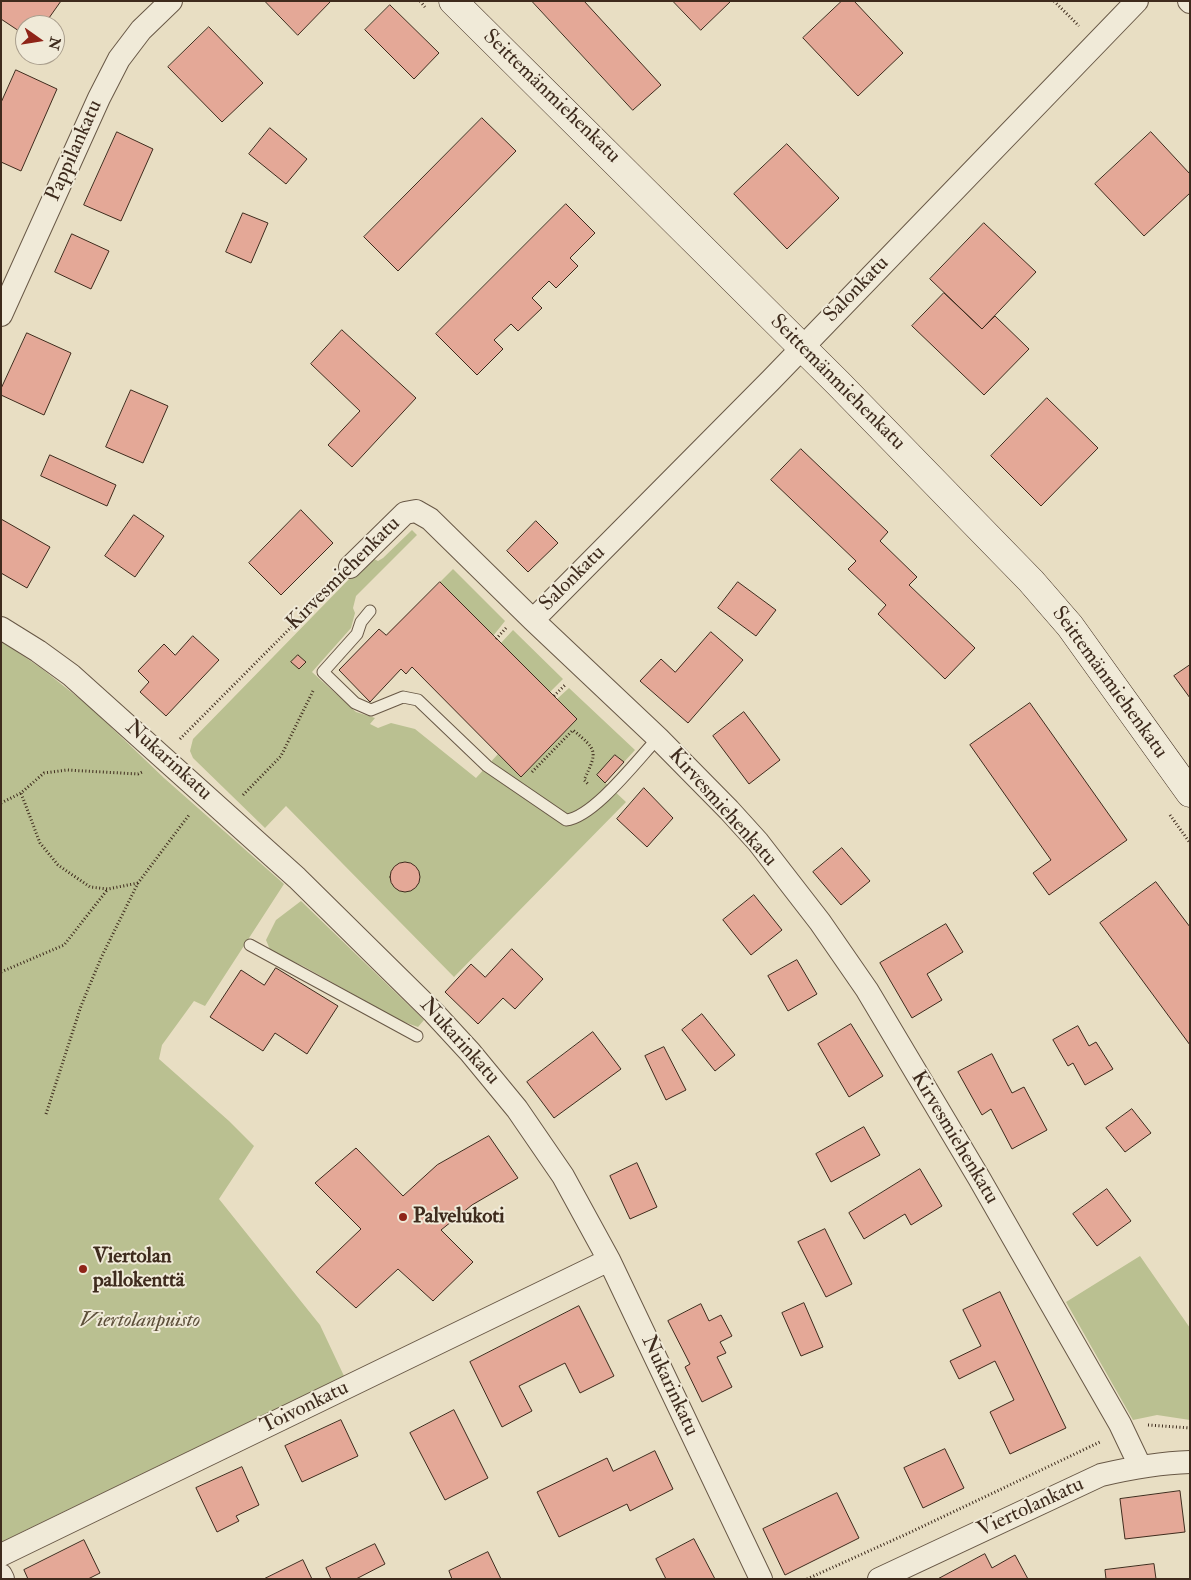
<!DOCTYPE html>
<html>
<head>
<meta charset="utf-8">
<style>
  body { margin:0 }
  #map { position:relative; width:1191px; height:1580px; overflow:hidden; background:#e8dec3; font-family:"IM FELL Double Pica",serif }
  canvas { display:block }
  .frame { position:absolute; inset:0; border:2px solid #3e2b1d; pointer-events:none }
  .north { position:absolute; left:15px; top:15px; width:50px; height:50px; box-sizing:border-box; background:#f0ead8; border:1px solid #a99e8d; border-radius:50%; rotate:103deg; font-size:14px; font-weight:700; line-height:20px; text-align:center; color:#3e2b1d }
  .north::after { content:''; display:block; margin:auto; width:18px; height:22px; background:#8f2418; clip-path:polygon(50% 0,100% 100%,50% 72%,0 100%) }
</style>
</head>
<body>
<div id="map">
<canvas width="1191" height="1580"></canvas>
<div class="frame"></div>
<div class="north">N</div>
</div>
<script>
const ctx = document.querySelector('canvas').getContext('2d');
ctx.lineJoin = 'round';
function fillPath(path, color) {
  ctx.fillStyle = color;
  ctx.fill(path, 'evenodd');
}
function stroke(path, color, width, dash) {
  ctx.strokeStyle = color;
  ctx.lineWidth = width;
  ctx.lineCap = dash ? 'butt' : 'round';
  ctx.setLineDash(dash || []);
  ctx.stroke(path);
}
function label(font, color, halo, rows, align = 'center') {
  ctx.font = font + ' "IM FELL Double Pica",serif';
  ctx.lineWidth = 4;
  ctx.setLineDash([]);
  ctx.textBaseline = 'middle';
  ctx.strokeStyle = halo;
  ctx.fillStyle = color;
  for (const [text, x, y, turn = 0] of rows) {
    ctx.save();
    ctx.translate(x, y);
    ctx.rotate((+turn || 0) * Math.PI / 180);
    ctx.textAlign = isNaN(turn) ? turn : align;
    if (halo) ctx.strokeText(text, 0, 0);
    ctx.fillText(text, 0, 0);
    ctx.restore();
  }
}
fillPath(new Path2D(`
  M412,530L417,535L356,596L353,608L355,613L351,628L312,672L356,712L375,718L370,724L378,728L391,723L415,729L476,778L498,754L521,777L576,719L557,699L569,688L635,750L624,762L615,755L597,775L626,802L454,977L286,806L265,828L193,758L190,751L193,739L354,574L372,558L378,561L383,558Z
  M453,569L505,621L493,636L440,582Z
  M513,630L563,679L550,692L501,643Z
  M1,641L41,668L90,707L164,778L284,884L205,1006L194,1001L162,1045L159,1059L229,1121L254,1146L219,1199L320,1325L344,1376L1,1542Z
  M301,901L424,1020L418,1027L401,1021L303,966L271,952L266,940L276,920Z
  M1140,1256L1190,1328V1420L1157,1415L1133,1420L1066,1302Z`), '#bac091');
const building = new Path2D(`
  M1,1H61L44,25H25V35L1,19Z
  M265,1H331L298,35Z
  M532,1H584L661,85L633,110Z
  M673,1H731L701,30Z
  M842,1H854L903,53L858,96L803,38Z
  M390,5L439,53L414,79L365,30Z
  M209,27L263,83L222,122L168,67Z
  M16,70L57,89L21,171L1,162V103Z
  M482,118L516,151L398,271L364,237Z
  M270,128L307,159L286,184L249,154Z
  M117,132L153,149L121,221L84,205Z
  M1151,132L1190,174V193L1144,236L1095,184Z
  M787,144L839,198L787,249L734,194Z
  M566,204L595,233L570,258L578,266L556,288L549,281L532,298L542,308L518,331L511,324L494,340L503,349L477,375L436,334Z
  M243,213L268,223L251,263L226,252Z
  M984,223L1036,272L982,329L930,279Z
  M72,234L109,251L91,289L55,272Z
  M944,293L982,329L995,316L1029,349L984,395L912,326Z
  M342,330L416,398L352,467L328,445L360,411L311,364Z
  M27,333L71,353L44,415L1,395V389Z
  M131,390L168,406L143,463L106,447Z
  M1047,398L1098,448L1041,506L991,456Z
  M801,449L888,532L880,541L917,577L909,585L975,648L945,679L878,614L886,605L848,569L856,561L771,480Z
  M50,455L116,485L107,506L41,476Z
  M301,510L333,543L281,595L249,563Z
  M134,515L164,536L135,577L105,556Z
  M1,519L50,547L27,588L1,573Z
  M536,521L558,543L528,572L507,551Z
  M440,582L577,719L521,777L412,667L406,674L401,669L370,702L339,670L379,629L386,635Z
  M738,582L776,610L756,636L718,608Z
  M711,632L743,660L688,723L640,681L661,659L675,672Z
  M193,636L219,660L166,716L140,692L149,682L138,671L164,644L175,655Z
  M298,655L306,662L299,669L291,662Z
  M1190,665V698L1174,676Z
  M1030,703L1127,840L1049,895L1033,873L1051,860L970,745Z
  M744,712L780,760L749,784L713,736Z
  M615,755L624,762L605,783L597,775Z
  M644,788L673,818L647,847L617,819Z
  M842,848L870,881L841,905L813,872Z
  M390 877a15 15 0 1 1 30 0a15 15 0 1 1-30 0Z
  M1156,882L1190,927V1045L1100,923Z
  M754,895L782,930L751,955L723,920Z
  M946,924L963,952L927,974L942,1000L912,1018L880,963Z
  M512,949L543,979L515,1009L503,998L478,1024L445,992L471,964L485,977Z
  M797,960L817,994L788,1011L768,976Z
  M276,968L338,1006L307,1054L275,1033L263,1051L210,1017L241,970L264,985Z
  M702,1014L735,1055L715,1071L682,1030Z
  M851,1024L883,1076L849,1097L818,1044Z
  M1078,1026L1089,1046L1096,1042L1113,1069L1085,1085L1073,1063L1068,1066L1053,1040Z
  M593,1032L621,1069L554,1118L527,1082Z
  M664,1047L686,1090L666,1100L645,1056Z
  M992,1054L1012,1093L1024,1087L1047,1130L1012,1149L991,1109L982,1115L958,1072Z
  M1132,1109L1151,1133L1125,1152L1106,1128Z
  M864,1127L880,1155L831,1182L816,1154Z
  M489,1136L518,1178L472,1205L441,1230L473,1262L433,1301L398,1269L356,1308L316,1272L361,1229L315,1183L356,1148L403,1196L437,1165Z
  M637,1163L657,1207L630,1219L610,1176Z
  M920,1169L942,1206L911,1225L905,1214L864,1239L849,1213Z
  M1107,1189L1131,1221L1097,1246L1073,1214Z
  M825,1229L852,1284L826,1297L798,1242Z
  M1000,1292L1066,1428L1010,1454L990,1412L1014,1400L995,1361L959,1379L950,1361L981,1346L963,1310Z
  M804,1303L823,1347L801,1356L782,1313Z
  M701,1304L709,1321L721,1315L732,1336L720,1342L726,1353L717,1357L732,1387L702,1402L685,1367L690,1364L668,1321Z
  M579,1306L614,1376L580,1393L565,1363L519,1386L532,1411L502,1427L470,1362Z
  M454,1410L488,1478L445,1500L410,1433Z
  M341,1420L358,1456L302,1482L285,1446Z
  M945,1449L964,1488L923,1508L904,1468Z
  M655,1451L673,1489L630,1511L627,1504L559,1537L537,1492L607,1458L613,1471Z
  M242,1467L259,1505L236,1516L239,1521L217,1532L196,1488Z
  M1180,1491L1185,1532L1125,1539L1120,1499Z
  M837,1493L859,1538L785,1575L763,1529Z
  M694,1539L715,1579H666L656,1559Z
  M84,1540L100,1573L88,1579H28L24,1570Z
  M375,1544L385,1564L356,1579H331L326,1568Z
  M488,1552L501,1579H452L449,1571Z
  M985,1554L992,1568L1015,1555L1028,1579H938Z
  M303,1560L312,1579H264Z
  M1154,1564L1156,1579H1106L1105,1570Z`);
fillPath(building, '#e4a897');
stroke(building, '#3e2b1d', 1);
const lane = new Path2D(`
  M370,611L361,622L357,634L323,672L355,703L371,710L403,697L418,700L487,766L566,820C594,817 638,759 658,738
  M250,945L417,1036`);
const street = new Path2D(`
  M1189,1L1190,2
  M1,315L99,98L119,59L141,30L171,1
  M350,567L405,513L416,511L430,519L533,620L658,738L729,810L758,842L820,922L867,990L979,1178L1120,1424L1140,1466
  M533,620L771,380L1137,1
  M1,628L38,651L71,675L297,878L434,1013L470,1052L517,1109L563,1176L609,1260L761,1579
  M1,1555L609,1260
  M1,1575L3,1579
  M879,1579L1101,1475C1131,1468 1159,1463 1190,1462`);
const secondary = new Path2D(`
  M453,1L838,383L1031,581L1070,626L1190,793`);
stroke(lane, '#685846', 13);
stroke(street, '#685846', 24);
stroke(secondary, '#3e2b1d', 29);
stroke(new Path2D(`
  M420,1L425,7
  M1054,1L1079,26
  M496,639L506,628
  M554,696L565,685
  M180,739L332,586
  M532,772L573,730C597,750 598,751 584,780L589,785
  M243,795L281,756L313,691
  M1,803L21,793
  M1170,815L1190,843
  M138,883L108,889L90,887L58,865L40,843L21,793L44,773L67,770L138,774L142,772
  M1,972L64,945L108,889
  M46,1114L81,1006L101,958L138,883L189,815
  M1148,1425L1190,1428
  M807,1579L911,1532L1100,1442`), '#3e2b1d', 3, [1, 2.5]);
stroke(lane, '#f0ead8', 11);
stroke(street, '#f0ead8', 22);
stroke(secondary, '#f0ead8', 28);
for (const [x, y, r, color] of [
  [403,1217,5,"#8f2418"],
  [83,1269,5,"#8f2418"]
]) {
  const dot = new Path2D();
  dot.arc(x, y, r, 0, 2 * Math.PI);
  ctx.fillStyle = color;
  ctx.fill(dot);
  stroke(dot, '#f0ead8', 2);
}
label('21px', '#3e2b1d', '#f0ead8', [
  ["Seittemänmiehenkatu",551,97,44],
  ["Pappilankatu",75,151,-66],
  ["Salonkatu",857,290,-46],
  ["Seittemänmiehenkatu",837,383,45],
  ["Kirvesmiehenkatu",344,574,-45],
  ["Salonkatu",573,579,-45],
  ["Seittemänmiehenkatu",1109,683,54],
  ["Nukarinkatu",168,761,42],
  ["Kirvesmiehenkatu",722,808,48],
  ["Nukarinkatu",459,1042,48],
  ["Kirvesmiehenkatu",954,1138,59],
  ["Nukarinkatu",669,1386,65],
  ["Toivonkatu",305,1408,-26],
  ["Viertolankatu",1031,1508,-25]
]);
label('bold 21px', '#3e2b1d', '#f0ead8', [
  ["Palvelukoti",413,1217],
  ["Viertolan",93,1257],
  ["pallokenttä",93,1281]
], 'left');
label('italic 21px', '#5d503a', '#f0ead8', [
  ["Viertolanpuisto",140,1321]
]);
</script>
</body>
</html>
